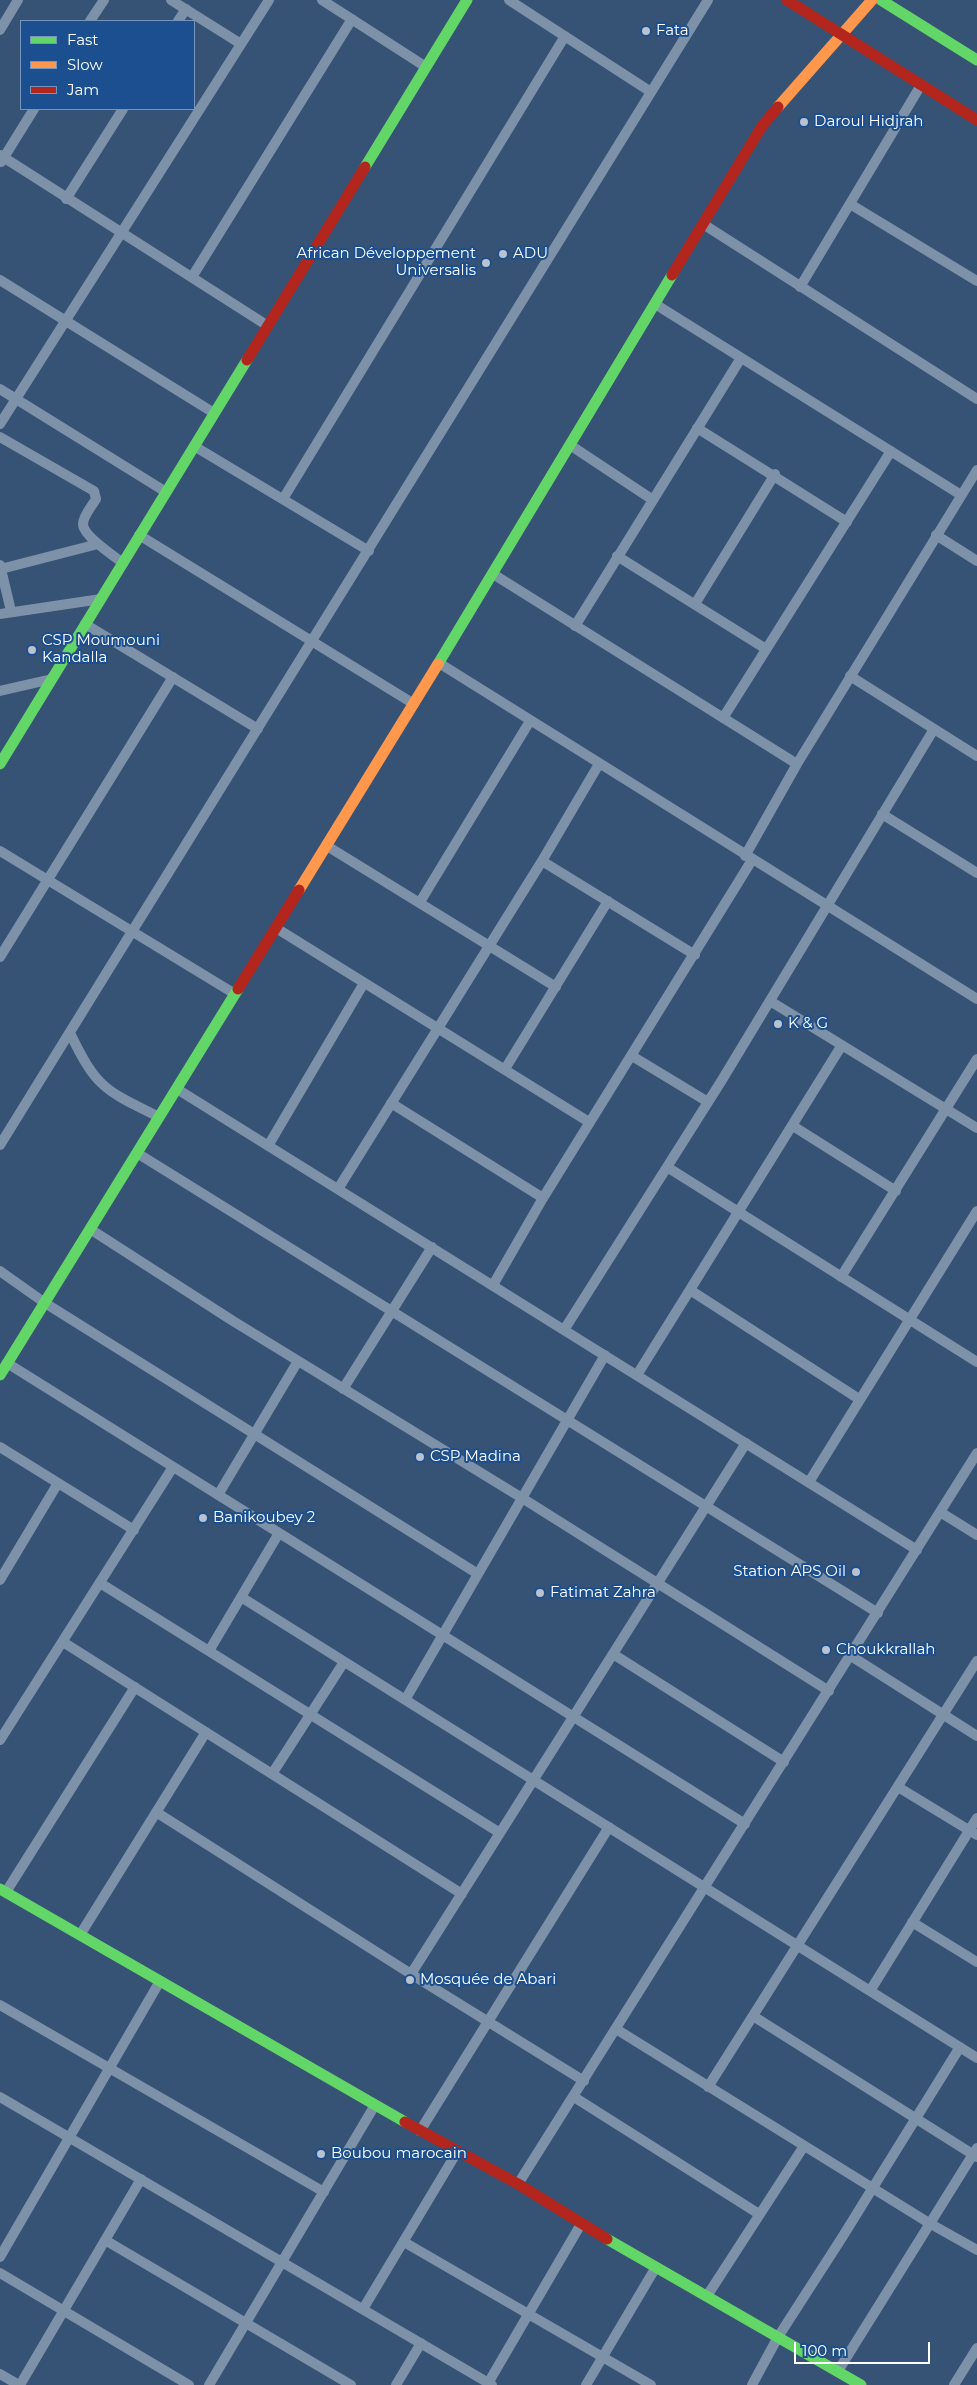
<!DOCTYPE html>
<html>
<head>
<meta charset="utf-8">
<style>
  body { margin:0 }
  #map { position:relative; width:977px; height:2385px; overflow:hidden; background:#365274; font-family:Montserrat,sans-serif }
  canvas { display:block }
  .legend { position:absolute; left:20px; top:20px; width:175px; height:90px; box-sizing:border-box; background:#1b4f8f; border:1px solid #7695bc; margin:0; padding:6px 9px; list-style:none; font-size:15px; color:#fff }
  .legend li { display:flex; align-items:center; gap:10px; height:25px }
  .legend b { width:25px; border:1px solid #7695bc }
  .scale { position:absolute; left:794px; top:2342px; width:136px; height:22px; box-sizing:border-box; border:2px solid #fff; border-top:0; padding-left:6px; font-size:15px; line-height:18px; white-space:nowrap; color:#fff; -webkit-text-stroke:4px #1b4f8f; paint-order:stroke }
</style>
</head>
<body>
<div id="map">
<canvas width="977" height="2385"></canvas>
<ul class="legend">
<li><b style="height:6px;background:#63d668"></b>Fast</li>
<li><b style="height:6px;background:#ff974d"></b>Slow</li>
<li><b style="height:6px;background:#b3261e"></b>Jam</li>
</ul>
<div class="scale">100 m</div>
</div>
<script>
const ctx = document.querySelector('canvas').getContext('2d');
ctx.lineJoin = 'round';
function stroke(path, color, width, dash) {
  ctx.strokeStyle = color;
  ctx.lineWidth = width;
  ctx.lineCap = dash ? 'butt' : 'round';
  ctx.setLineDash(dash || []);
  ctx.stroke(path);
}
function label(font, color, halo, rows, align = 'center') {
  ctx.font = font + ' Montserrat,sans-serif';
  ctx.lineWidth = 4;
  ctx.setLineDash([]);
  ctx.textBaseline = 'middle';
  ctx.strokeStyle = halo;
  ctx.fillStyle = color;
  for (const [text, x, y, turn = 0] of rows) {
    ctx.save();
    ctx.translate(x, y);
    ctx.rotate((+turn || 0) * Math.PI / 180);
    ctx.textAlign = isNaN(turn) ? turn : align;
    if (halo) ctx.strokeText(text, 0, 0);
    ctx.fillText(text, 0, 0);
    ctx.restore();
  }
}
stroke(new Path2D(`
  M171,0L241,44
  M322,0L426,67
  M509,0L651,92
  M90,21L104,0
  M178,21L186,9
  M0,30L18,0
  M0,155L268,326
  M1,162L34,109
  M66,199L123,109
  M850,204L977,281
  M703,224L977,399
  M192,277L352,19
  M0,280L214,413
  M800,287L921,85
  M655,304L961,495
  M0,389L166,492
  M0,424L269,0
  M697,428L847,522
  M0,437L94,491L96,499C92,506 83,516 83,524C83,536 114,556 123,563
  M570,445L653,500
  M194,446L369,551
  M283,499L565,36
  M139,535L414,704
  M936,535L977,561
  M617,556L766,649
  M0,565L11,611
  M1,569L98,544
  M493,574L797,764
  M695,604L775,474
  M0,614L101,599
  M85,624L258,729
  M575,626L741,358
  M439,663L977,999
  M850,676L977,756
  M0,691L52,679
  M723,718L891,451
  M882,814L977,873
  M327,846L556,987
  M0,851L235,994
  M745,856L797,764L977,470
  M542,861L695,955
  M420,902L530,721
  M276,928L589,1122
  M0,957L173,677
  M770,1001L977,1128
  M70,1033C97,1089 105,1090 159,1117
  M632,1056L708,1102
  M505,1069L608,901
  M177,1089L917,1550
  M391,1103L543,1198
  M793,1126L896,1191
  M0,1145L708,0
  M268,1146L364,983
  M137,1153L878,1613
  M667,1167L977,1362
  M338,1189L542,861L599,764
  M90,1229L233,1321L522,1498L829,1691
  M0,1271L45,1303L478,1574
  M841,1277L977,1059
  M493,1285L543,1198L752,860
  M690,1290L859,1399
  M564,1330L722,1080L934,729
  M7,1363L745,1824
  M637,1375L842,1045
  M343,1389L432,1247
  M0,1447L134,1530
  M809,1482L977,1211
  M218,1495L298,1361
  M940,1512L977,1535
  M0,1580L58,1483
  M100,1583L500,1833
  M241,1597L977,2058
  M63,1642L462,1894
  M209,1651L279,1533
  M613,1654L784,1762
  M851,1656L977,1736
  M405,1700L605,1355
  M0,1740L173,1467
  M272,1774L344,1662
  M898,1787L977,1835
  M156,1812L411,1974L584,2081
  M6,1892L135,1687
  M912,1922L977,1962
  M80,1935L206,1732
  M411,1974L746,1443
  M870,1991L977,1818
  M0,2005L324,2192
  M753,2016L977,2157
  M616,2029L929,2223L977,2250
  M708,2087L977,1661
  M0,2097L492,2385
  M574,2097L759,2214
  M420,2131L609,1827
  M518,2184L977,1453
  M105,2240L351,2385
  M404,2242L651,2385
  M0,2257L160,1981
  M0,2273L189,2385
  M707,2296L804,2146
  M363,2309L457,2152
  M838,2371L977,2148
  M0,2374L19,2385
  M20,2385L141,2179
  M209,2385L375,2105
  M396,2385L421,2343
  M487,2385L581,2224
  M586,2385L656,2267
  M752,2385L778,2337L843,2236L960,2047
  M954,2385L977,2348`), '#7d92a8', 10);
stroke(new Path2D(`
  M881,0L977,60
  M365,167L467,0
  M438,664L672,275
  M0,764L247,360
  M0,1375L238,989
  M0,1889L405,2122
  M607,2239L861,2385`), '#63d668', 11);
stroke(new Path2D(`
  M778,107L872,0
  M299,890L438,664`), '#ff974d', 11);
stroke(new Path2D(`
  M787,0L977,120
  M672,275L762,126L778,107
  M247,360L365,167
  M238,989L299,890
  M405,2122L518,2184L607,2239`), '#b3261e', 11);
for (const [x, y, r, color] of [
  [646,31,5,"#b9c2ce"],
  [804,122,5,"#b9c2ce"],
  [503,254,5,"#b9c2ce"],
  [486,263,5,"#b9c2ce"],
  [32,650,5,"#b9c2ce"],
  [778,1024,5,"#b9c2ce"],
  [420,1457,5,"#b9c2ce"],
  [203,1518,5,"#b9c2ce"],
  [856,1572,5,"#b9c2ce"],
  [540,1593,5,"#b9c2ce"],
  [826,1650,5,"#b9c2ce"],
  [410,1980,5,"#b9c2ce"],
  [321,2154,5,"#b9c2ce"]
]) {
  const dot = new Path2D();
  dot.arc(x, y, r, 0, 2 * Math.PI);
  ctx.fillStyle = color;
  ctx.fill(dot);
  stroke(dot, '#1b4f8f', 2);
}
label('15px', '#fff', '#1b4f8f', [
  ["Fata",656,31],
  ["Daroul Hidjrah",814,122],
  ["African Développement",476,254,"right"],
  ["Universalis",476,271,"right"],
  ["ADU",513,254],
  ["CSP Moumouni",42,641],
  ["Kandalla",42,658],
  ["K & G",788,1024],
  ["CSP Madina",430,1457],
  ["Banikoubey 2",213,1518],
  ["Station APS Oil",846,1572,"right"],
  ["Fatimat Zahra",550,1593],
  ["Choukkrallah",836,1650],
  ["Mosquée de Abari",420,1980],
  ["Boubou marocain",331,2154]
], 'left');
</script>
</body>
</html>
